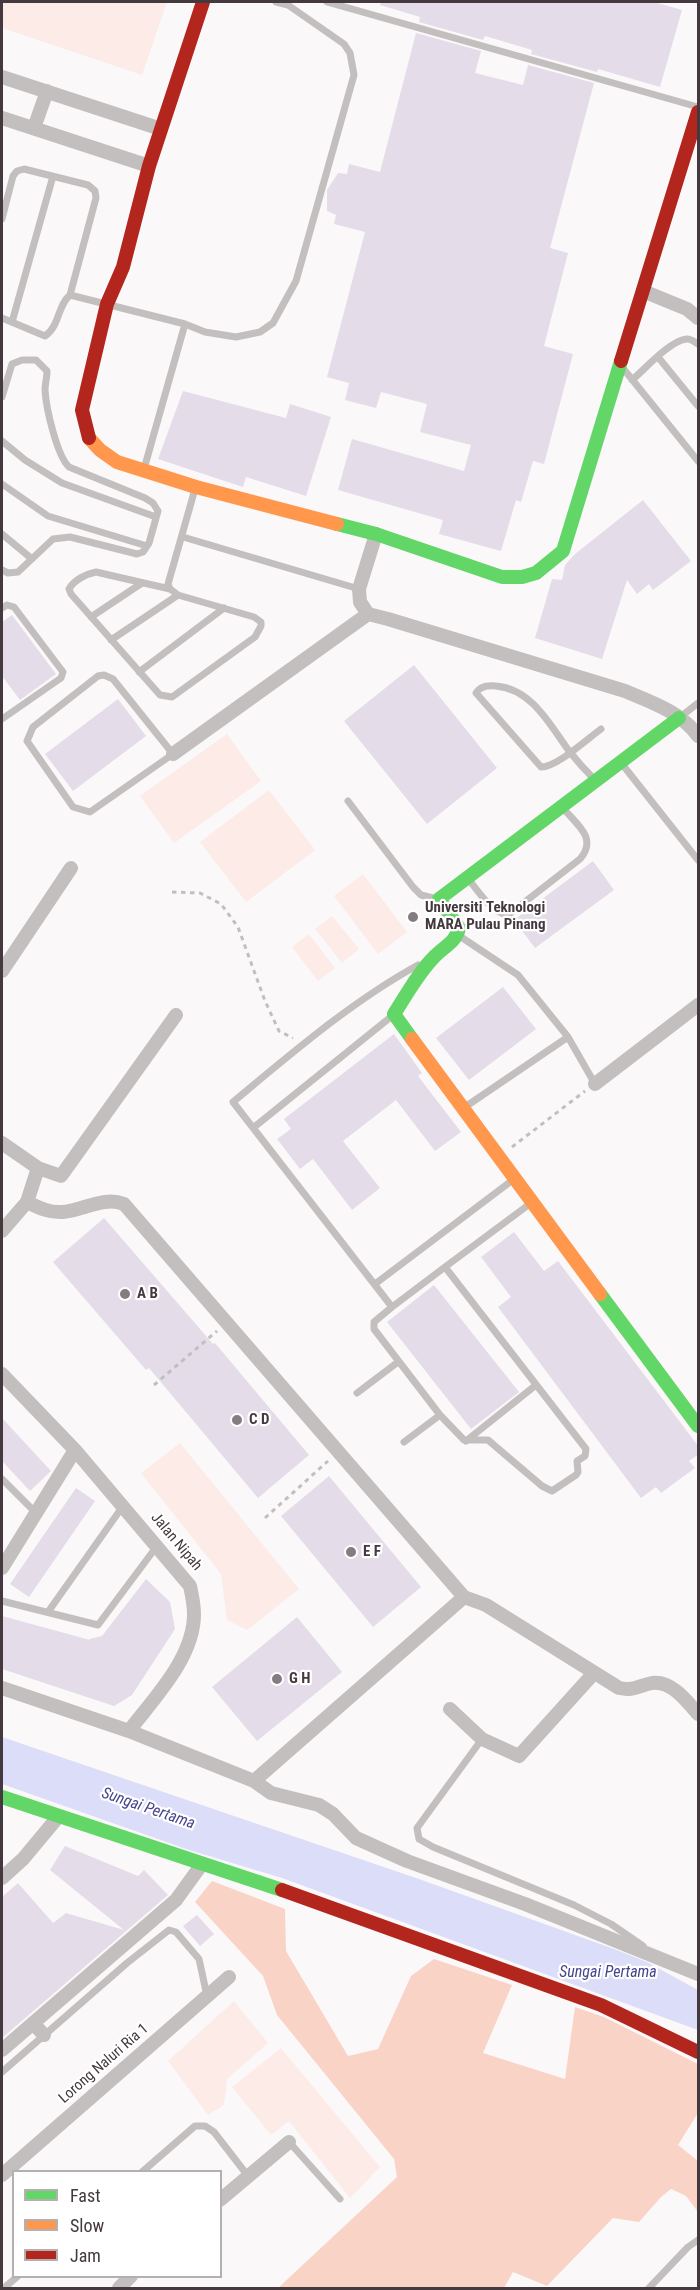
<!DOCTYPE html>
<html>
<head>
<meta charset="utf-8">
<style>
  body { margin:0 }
  #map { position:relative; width:700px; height:2290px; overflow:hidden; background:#fbf8fa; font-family:"Roboto Condensed",sans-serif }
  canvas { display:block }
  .frame { position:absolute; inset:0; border:3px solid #44393f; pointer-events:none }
  .legend { position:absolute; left:12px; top:2170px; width:210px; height:108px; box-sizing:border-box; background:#fff; border:2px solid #b4b0b2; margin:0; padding:8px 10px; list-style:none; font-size:18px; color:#44393f }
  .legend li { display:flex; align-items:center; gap:12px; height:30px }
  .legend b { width:30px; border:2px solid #b4b0b2 }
</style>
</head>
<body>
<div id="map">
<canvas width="700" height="2290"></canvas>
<div class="frame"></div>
<ul class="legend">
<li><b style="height:8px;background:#63d668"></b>Fast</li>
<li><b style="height:8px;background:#ff974d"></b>Slow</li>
<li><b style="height:8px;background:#b3261e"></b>Jam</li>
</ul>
</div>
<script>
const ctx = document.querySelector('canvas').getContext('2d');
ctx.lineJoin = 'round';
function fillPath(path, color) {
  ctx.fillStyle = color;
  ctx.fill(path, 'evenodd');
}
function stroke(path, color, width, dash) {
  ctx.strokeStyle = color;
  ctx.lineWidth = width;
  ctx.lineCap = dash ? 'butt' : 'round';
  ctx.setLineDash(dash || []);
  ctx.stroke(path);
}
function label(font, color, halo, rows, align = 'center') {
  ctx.font = font + ' "Roboto Condensed",sans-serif';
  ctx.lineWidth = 4.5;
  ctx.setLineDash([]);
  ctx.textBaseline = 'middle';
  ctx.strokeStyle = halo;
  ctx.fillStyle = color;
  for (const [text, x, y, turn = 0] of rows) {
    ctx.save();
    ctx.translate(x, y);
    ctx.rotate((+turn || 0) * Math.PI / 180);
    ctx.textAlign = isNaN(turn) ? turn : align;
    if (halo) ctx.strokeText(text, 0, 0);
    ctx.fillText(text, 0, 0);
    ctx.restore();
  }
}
fillPath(new Path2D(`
  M2,2H167L142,75L2,28Z
  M227,734L261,781L174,843L140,796Z
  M269,790L315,850L246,902L200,842Z
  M363,874L407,932L378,954L334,896Z
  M332,916L359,949L342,963L315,929Z
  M309,934L335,968L318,981L292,947Z
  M180,1443L299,1589L247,1630L227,1620L221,1574L141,1473Z
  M234,2001L268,2043L227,2079L224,2105L208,2115L168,2061Z
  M281,2048L380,2167L350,2198L289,2121L271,2135L232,2087Z`), '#fcebe7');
fillPath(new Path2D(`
  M212,1881L285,1909L286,1951L348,2056L378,2049L411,1976L434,1959L512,1985L483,2053L565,2079L575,2007L604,2017L698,2064V2113L678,2145L698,2161V2212L686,2196L671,2189L661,2197L639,2222L613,2218L547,2286L513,2272L504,2288H278L397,2177L394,2159L277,2015L263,1976L195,1902Z`), '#f9d4c6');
fillPath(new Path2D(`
  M2,1737L419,1879L617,1950L647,1962L698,1990V2030L282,1878L189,1850L2,1784Z`), '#dcddf8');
fillPath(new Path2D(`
  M381,2H654L682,10L660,87L598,69L597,72L531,54L532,50L485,36L483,40L419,22L420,17L380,5Z
  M416,33L481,51L475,73L523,85L528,65L594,83L550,248L568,253L544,346L573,354L544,464L533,461L521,502L516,500L501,551L439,534L443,520L338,490L352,439L464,471L471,445L420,432L427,404L381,392L376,408L345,400L349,383L327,377L365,232L334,224L336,215L327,211V190L338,173L347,174L349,164L380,172Z
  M183,391L286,418L290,404L331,417L306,496L246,477L243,487L158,459Z
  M643,500L691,561L653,590L649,584L637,594L627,580L602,659L535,638L552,579L562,580L565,565L575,554Z
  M12,615L56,674L20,700L2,676V622Z
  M414,665L497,768L427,824L344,721Z
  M118,699L146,736L73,791L45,754Z
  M593,861L614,890L535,948L514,920Z
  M503,987L536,1029L469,1080L436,1038Z
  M394,1034L422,1073L418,1076L461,1132L435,1151L396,1100L343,1141L380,1188L352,1210L313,1159L300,1169L277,1139L291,1129L284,1119Z
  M104,1218L213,1344L215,1343L309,1455L258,1498L149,1368L146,1370L53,1262Z
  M514,1232L544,1271L558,1261L699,1447V1454L689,1461L695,1468L661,1493L656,1487L641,1498L498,1307L511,1297L481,1257Z
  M434,1285L519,1392L471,1429L387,1322Z
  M2,1418L51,1471L30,1491L2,1461Z
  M329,1476L421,1587L373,1627L281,1516Z
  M76,1488L95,1501L29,1597L10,1584Z
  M146,1579L170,1602L175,1629L132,1695L114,1706L2,1669V1616L90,1640L89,1639L102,1636Z
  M297,1617L342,1672L257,1741L212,1687Z
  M65,1846L138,1876L144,1870L168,1895L2,2038V1897L18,1883L53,1923L66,1913L124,1930L50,1870Z
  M197,1915L214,1934L200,1946L183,1926Z`), '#e4dce8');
stroke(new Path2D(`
  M172,892L200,893L221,904L238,927L265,1001L279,1031L293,1038
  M512,1147L585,1091
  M154,1385L217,1331
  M265,1518L328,1461`), '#c2bfbf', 3, [4.5, 4.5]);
stroke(new Path2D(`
  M327,2L698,107
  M2,219L13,176L17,171L24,169L88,185L95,191L96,198L70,295C57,306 60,326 45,336L2,318
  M70,295L185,324L205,332L236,337L260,332L273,323L296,281L354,75L350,53L344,44L288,5L276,2
  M12,322L53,176
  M658,357L698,406
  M622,367L698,461
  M632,380C645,369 670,341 686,339C691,338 694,342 698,344
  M2,397L12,364L22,360H36L47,371C47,377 45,384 45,390C46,408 57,456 69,467L145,498L153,503L158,511L149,543L143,552L137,554L70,537L53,539L18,572L8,573L2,570
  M2,441L25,460L62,483L156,517
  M144,469L185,324
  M2,484L48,516L147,546
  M2,534L32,559
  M183,537L359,589
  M170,589L96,572C86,574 74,580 69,589L71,594L160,695L172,697L255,637L261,626V622L254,617L178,595L170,589L168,584L195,489
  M2,608L7,605L14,607L63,672L61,678L2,719
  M91,617L142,583
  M111,640L178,595
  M139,672L224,608
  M104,675L113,679L173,754L90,812L73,807L27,741L33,727L98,676Z
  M679,718L698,703
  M622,764L698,860
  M594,779C585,770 577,761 569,751C550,725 532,689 496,686C487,685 480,686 476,693L541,767C557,767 587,739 601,729
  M348,801L413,887L421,895L437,899
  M469,880C479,892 492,913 508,915L580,859C598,838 577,825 563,808
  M458,935L518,975L568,1037L595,1084
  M418,965C351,1002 292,1053 233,1102L392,1307L445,1267
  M465,1107L568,1037
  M253,1128L392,1016
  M375,1284L514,1179
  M392,1307L374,1322V1329L440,1415L464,1440H488L542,1486L552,1491L576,1475L578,1472L577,1461L585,1456L586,1449L445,1267L531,1203
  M357,1393L398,1362
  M466,1441L536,1385
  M404,1442L440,1415
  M2,1479L36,1513
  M2,1601L98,1625L157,1546
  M48,1612L123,1506
  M482,1739L417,1828L419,1839L433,1847L574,1905L611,1924L643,1946
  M2,2072L127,1963L169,1930L176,1932L199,1959L207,1996
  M289,2142L340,2199
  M142,2172L195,2126H205L214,2132L248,2176
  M4,2288L18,2276
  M649,2288L688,2247L698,2240`), '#c3bfbf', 7);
stroke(new Path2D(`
  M2,77L161,129
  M2,118L149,166
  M34,128L47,91
  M643,291L687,309L698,318
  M376,534L359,589L360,602L368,614L388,619L625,691C651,702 681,712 698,736
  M173,754L368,614
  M2,971L71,868
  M595,1084L698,1005
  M2,1143L38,1168L61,1176L176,1015
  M27,1202C39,1208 50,1213 63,1212C84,1210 104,1196 124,1204L464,1597L254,1781
  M2,1231L27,1202L38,1168
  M2,1374L75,1450L190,1586C192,1595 194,1604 194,1614C194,1658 154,1698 129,1731
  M2,1568L75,1450
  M464,1597L486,1605L619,1688C634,1691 637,1686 652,1683C671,1680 687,1701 698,1714
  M2,1688L129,1731L254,1781L271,1793L319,1805L333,1814L356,1838L407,1861L525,1904L698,1974
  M450,1709L482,1739L519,1756L594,1673
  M2,1878L23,1859L58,1817
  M33,2023L44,2035
  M2,2050L176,1900L202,1864
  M2,2175L229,1977
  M220,2200L289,2142
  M119,2288L131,2276`), '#c3bfbf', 14);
stroke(new Path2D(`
  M337,524L376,534L502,577H522L536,573L563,551L621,361
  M412,1039L394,1014C407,994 418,973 435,956C445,946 456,942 459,928L439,899L679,718
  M600,1294L698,1426
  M2,1797L282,1890`), '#63d668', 14);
stroke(new Path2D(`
  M89,438L100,450L117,462L196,487L337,524
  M412,1039L600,1294`), '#ff974d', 14);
stroke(new Path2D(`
  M621,361L698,112
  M89,438L82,410L107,304L123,267L149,166L203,2
  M282,1890L601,2005L698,2052`), '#b3261e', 14);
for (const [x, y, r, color] of [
  [413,917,6,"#847c80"],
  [125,1294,6,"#847c80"],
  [237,1420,6,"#847c80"],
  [351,1552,6,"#847c80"],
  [277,1679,6,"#847c80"]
]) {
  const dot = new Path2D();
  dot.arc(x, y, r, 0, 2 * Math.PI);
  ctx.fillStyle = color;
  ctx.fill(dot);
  stroke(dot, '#fff', 2);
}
label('bold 15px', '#44393f', '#fff', [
  ["Universiti Teknologi",425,908],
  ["MARA Pulau Pinang",425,925],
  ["A B",137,1294],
  ["C D",249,1420],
  ["E F",363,1552],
  ["G H",289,1679]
], 'left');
label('15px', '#44393f', '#fff', [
  ["Jalan Nipah",176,1542,50],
  ["Lorong Naluri Ria 1",104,2064,-41]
]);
label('italic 16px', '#47448b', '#fff', [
  ["Sungai Pertama",148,1809,19],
  ["Sungai Pertama",608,1973]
]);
</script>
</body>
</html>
